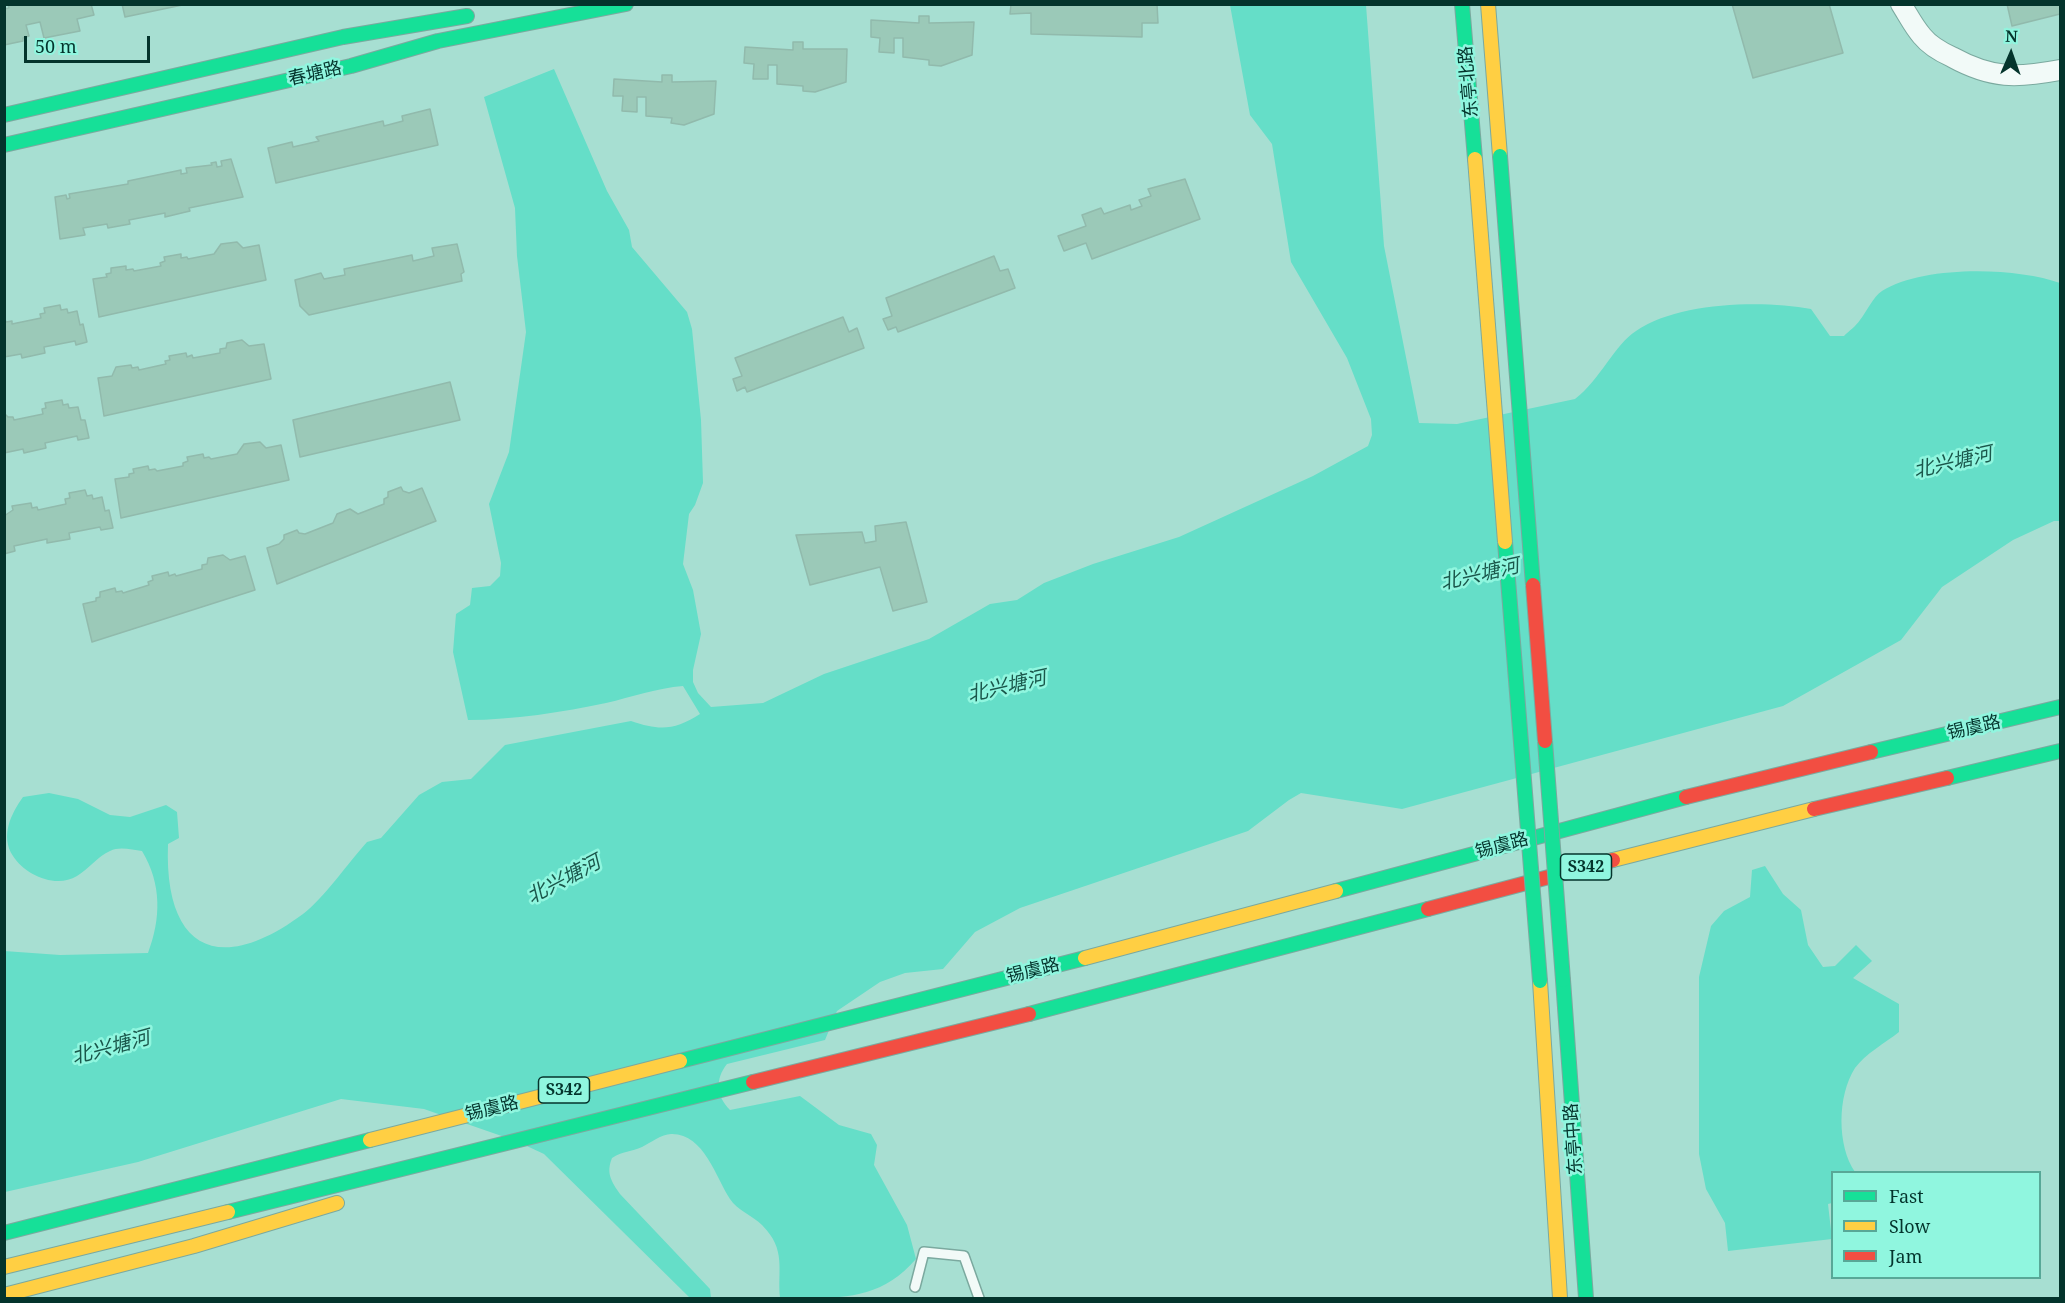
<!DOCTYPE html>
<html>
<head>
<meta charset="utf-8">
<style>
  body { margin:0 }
  #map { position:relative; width:2065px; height:1303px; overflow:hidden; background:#a7dfd2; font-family:"Noto Serif",serif }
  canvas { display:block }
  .frame { position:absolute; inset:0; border:6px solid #04342c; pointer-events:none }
  .legend { position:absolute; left:1831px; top:1171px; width:210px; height:108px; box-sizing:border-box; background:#90f6df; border:2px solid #58a897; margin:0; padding:8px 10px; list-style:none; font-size:18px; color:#04342c }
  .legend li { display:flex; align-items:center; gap:12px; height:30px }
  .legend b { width:30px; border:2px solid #58a897 }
  .north { position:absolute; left:1981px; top:24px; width:60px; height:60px; -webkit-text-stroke:4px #90f6df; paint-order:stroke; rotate:2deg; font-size:16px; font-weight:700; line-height:24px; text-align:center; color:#04342c }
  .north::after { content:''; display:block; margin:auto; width:21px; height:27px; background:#04342c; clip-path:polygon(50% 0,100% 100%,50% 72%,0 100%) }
  .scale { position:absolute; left:24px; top:36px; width:126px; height:27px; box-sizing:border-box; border:3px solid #04342c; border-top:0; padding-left:8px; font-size:18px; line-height:21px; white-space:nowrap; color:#04342c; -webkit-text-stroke:4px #90f6df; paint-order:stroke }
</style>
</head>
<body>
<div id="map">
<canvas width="2065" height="1303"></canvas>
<div class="frame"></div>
<ul class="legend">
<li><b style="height:8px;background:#16e098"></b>Fast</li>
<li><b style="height:8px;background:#ffcf43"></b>Slow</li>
<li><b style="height:8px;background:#f24e42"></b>Jam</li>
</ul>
<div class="north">N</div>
<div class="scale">50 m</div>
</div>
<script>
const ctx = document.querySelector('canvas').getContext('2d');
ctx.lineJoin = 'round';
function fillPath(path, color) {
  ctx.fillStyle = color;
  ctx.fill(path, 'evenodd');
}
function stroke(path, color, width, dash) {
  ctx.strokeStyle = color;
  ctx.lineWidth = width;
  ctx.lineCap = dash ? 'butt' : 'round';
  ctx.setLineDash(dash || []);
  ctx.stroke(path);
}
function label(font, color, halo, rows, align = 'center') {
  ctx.font = font + ' "Noto Serif","Noto Sans SC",serif';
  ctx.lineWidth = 5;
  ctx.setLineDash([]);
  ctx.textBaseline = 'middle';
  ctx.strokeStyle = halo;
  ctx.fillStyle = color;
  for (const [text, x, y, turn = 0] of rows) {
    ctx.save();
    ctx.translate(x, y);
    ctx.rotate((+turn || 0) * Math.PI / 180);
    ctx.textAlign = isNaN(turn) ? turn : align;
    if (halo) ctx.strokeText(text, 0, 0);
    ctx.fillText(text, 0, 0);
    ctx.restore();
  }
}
fillPath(new Path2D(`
  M1230,5H1366L1384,246L1419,423L1457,424L1575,399C1600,380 1615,344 1636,331C1678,302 1762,300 1811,309L1830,336H1844C1849,331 1856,326 1860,320C1867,311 1873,297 1882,291C1923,265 2016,267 2060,283V521H2054L2013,540L1942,587L1901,640L1783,706L1402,809L1301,793L1289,800L1248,831L1020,908L975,932L943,969L905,973L880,982L837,1011L825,1040L727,1064C715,1079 716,1096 730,1110L800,1096L839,1125L871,1134L877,1145L874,1165L907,1225L916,1259C878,1303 835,1298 780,1298C777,1270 787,1250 762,1225C753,1216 737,1210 730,1199C716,1178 704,1133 671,1134C662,1134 650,1143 642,1147C632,1152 622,1151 612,1158C606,1173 611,1181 620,1194L710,1289L711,1298H690L544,1154L516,1141L424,1109L341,1099L138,1162L5,1192L4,951L60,955L148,953C161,919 162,884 142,851C132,850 120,846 110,851C98,856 89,869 77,876C56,889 25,875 13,856C0,836 11,814 23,797L49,793L78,799L110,815L130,817L166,805L177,812L179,838L168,844C164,949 218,977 303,914C323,899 349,862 367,842L381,838L419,795L442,782L471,779L505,745L631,721C660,731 675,730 700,714L683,686C657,688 632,697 606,703C564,712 512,720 468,720L453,652L456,614L470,605L472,588L490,586L500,576L501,563L489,504L509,452L526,332L517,256L515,208L484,97L554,69L607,191L629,230L632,247L687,312L692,329L701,420L703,483L695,505L689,514L683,564L693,590L701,634L693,670V682L698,693L711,707L763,703L824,674L929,639L990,604L1017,600L1044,583L1093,564L1179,537L1313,476L1368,446L1372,435L1371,419L1347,358L1291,262L1272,144L1250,115Z
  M1765,866L1783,894L1801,910L1808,945L1823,967L1835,966L1856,945L1872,961L1853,978L1899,1004V1032C1885,1043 1865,1054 1855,1068C1837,1096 1837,1146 1855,1172H1832V1203L1828,1204L1832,1239L1728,1251L1725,1223L1706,1189L1699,1154V977L1711,926L1724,911L1750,897L1752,870Z`), '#65dec8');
const building = new Path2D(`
  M8,4H91L94,15L77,19L80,31L44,38L40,22L26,25L29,36L23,38V41L4,45V9L9,8Z
  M122,4H187L125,17Z
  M1011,4H1157L1158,23H1142V37L1031,34V13L1010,14Z
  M1732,4H1829L1843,53L1753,78Z
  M2007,4H2060V14L2012,26Z
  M919,16H929V23L974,22L972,55L941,66L929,65V60L903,57V38H894V53L879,52L880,38L871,37V20L919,23Z
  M793,42H803V49H847L846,82L815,92L803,91V86L777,84V65H768V79H753L754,64L744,63L745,47L793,50Z
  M662,75H672V82L716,81L714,114L684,125L671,123L672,118L646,116V97H637V112L622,111L623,96H613L614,79L662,82Z
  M430,109L438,145L276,183L268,148L292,142L293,147L319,141L316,137L383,121L384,126L403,121L402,116Z
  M231,159L243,197L189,208L190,211L165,217V213L129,220L130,224L108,228L107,224L83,228L85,235L60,239L55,197L66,195L67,199L70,198L69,194L128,184V181L181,170V174L187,173L186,168L212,165L211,163L216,162L217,167L222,166L221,161Z
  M1185,179L1200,219L1092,259L1086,243L1064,251L1058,236L1086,226L1082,215L1101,208L1104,214L1130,205L1131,210L1142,206L1139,200L1151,196L1148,189Z
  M237,242L243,248L259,245L266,280L99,317L93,279L107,277L106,274L111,273V268L126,266V270L133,269L134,271L161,266L160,263L165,261L164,257L181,254V258L187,257L188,259L214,254L221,244Z
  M457,244L464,272L461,274L462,281L309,315L300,306L295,280L321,273L324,279L345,275L344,269L412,255L413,261L434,256L432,248Z
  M994,256L1000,271L1008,269L1015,288L898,332L896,327L888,330L883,319L892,316L886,298Z
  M60,305L61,310L67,309L68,313L77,311L80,325L83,324L87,342L76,345L75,341L44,347L45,353L22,358L21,354L4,357V317L6,322L12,321V324L41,318L40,314L45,313L44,308Z
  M843,317L849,332L857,328L864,348L747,392L745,387L737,391L733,379L742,376L735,358Z
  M242,340L249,346L264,344L271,379L104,416L98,378L112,376L116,367L131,365L132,368L138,367L139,370L166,364L165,361L170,360L169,356L186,353L187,357L192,355L193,358L220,353V349L226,348L227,343Z
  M450,382L460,420L300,457L293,420Z
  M62,400L63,405L68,404L69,408L78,407L81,420H85L89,438L78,440L77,436L45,443L46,448L24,453L23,449L4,453V413L8,417H13L14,420L43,414L42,409L46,408L45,403Z
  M260,442L266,448L281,445L289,480L121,518L115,479L129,477V474L134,473L133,469L148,466L149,470L155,469L157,471L183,466V463L188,461L187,457L203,454L204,458L209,457L211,459L237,454L244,444Z
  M401,487L403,491L409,493L422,488L436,521L277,584L267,548L279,544L284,539V535L297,530L299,533L305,534L333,523L337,514L350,509L358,514L384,504V499L388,497V492Z
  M85,490L87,496L92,495L93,499L102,497L105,511L109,510L113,528L101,530L100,527L69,533L70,539L47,543V539L14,546L15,551L4,554V516L13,510L12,506L31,503L32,508L37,507L38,510L66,504L65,499L70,498L69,493Z
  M906,522L927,602L893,611L880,567L810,585L796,535L862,532L865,543L876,541L875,526Z
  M223,555L230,560L245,556L255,590L92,642L83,604L96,601V598L100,597V592L115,588L116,592L122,591L123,593L149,585L148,582L153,580L152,576L168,572L169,576L175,574L176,576L202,569V565L207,564L208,558Z`);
fillPath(building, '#9bc9b8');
stroke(building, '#91baac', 1.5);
const lane = new Path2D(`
  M915,1287L924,1252L964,1256L979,1298`);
const street = new Path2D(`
  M1901,4C1908,15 1914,27 1922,36C1930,46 1941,52 1952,57C1992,79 2017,78 2060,70`);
const fast = new Path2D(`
  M1462,4L1475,159
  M4,115L343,37L467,16
  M4,145L351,66L438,41L626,4
  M1871,752L2060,707
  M1947,778L2060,751
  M1336,891L1686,797
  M1563,980L1586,1298
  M1029,1014L1428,909
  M680,1061L1085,958
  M228,1212L753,1082
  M4,1233L370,1140`);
const slow = new Path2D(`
  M1488,4L1500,156
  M1613,860L1814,809
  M1085,958L1336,891
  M1540,981L1560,1298
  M370,1140L680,1061
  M4,1267L228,1212
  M4,1295L194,1246L337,1203`);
const jam = new Path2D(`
  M1686,797L1871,752
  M1814,809L1947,778
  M1428,909L1613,860
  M753,1082L1029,1014`);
stroke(lane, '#7ba99f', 12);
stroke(street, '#7ba99f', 22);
stroke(fast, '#7ba99f', 16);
stroke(slow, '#7ba99f', 16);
stroke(jam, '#7ba99f', 16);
stroke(lane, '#f2faf8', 9);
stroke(street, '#f2faf8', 20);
stroke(fast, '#16e098', 14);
stroke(slow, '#ffcf43', 14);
stroke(jam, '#f24e42', 14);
const fastBridge = new Path2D(`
  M1500,156L1533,585
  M1505,542L1540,981
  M1545,741L1563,980`);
const slowBridge = new Path2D(`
  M1475,159L1505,542`);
const jamBridge = new Path2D(`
  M1533,585L1545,741`);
stroke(fastBridge, '#7ba99f', 16, []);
stroke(slowBridge, '#7ba99f', 16, []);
stroke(jamBridge, '#7ba99f', 16, []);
stroke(fastBridge, '#16e098', 14);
stroke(slowBridge, '#ffcf43', 14);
stroke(jamBridge, '#f24e42', 14);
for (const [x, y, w] of [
  [1586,867,51],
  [564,1090,51]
]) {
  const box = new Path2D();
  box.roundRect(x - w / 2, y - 13, w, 26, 4.5);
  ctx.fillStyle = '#90f6df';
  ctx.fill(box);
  stroke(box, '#04342c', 1.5);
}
label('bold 16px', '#04342c', null, [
  ["S342",1586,867],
  ["S342",564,1090]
]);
label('18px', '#04342c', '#90f6df', [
  ["春塘路",315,74,-13],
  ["东亭北路",1469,82,-95],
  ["锡虞路",1974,728,-13],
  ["锡虞路",1502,846,-15],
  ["锡虞路",1033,971,-14],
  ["锡虞路",492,1109,-14],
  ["东亭中路",1574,1139,-94]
]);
label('italic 20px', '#1a574b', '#90f6df', [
  ["北兴塘河",1953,463,-13],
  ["北兴塘河",1480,575,-13],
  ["北兴塘河",1007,687,-13],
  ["北兴塘河",564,880,-28],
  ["北兴塘河",111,1048,-15]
]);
</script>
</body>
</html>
